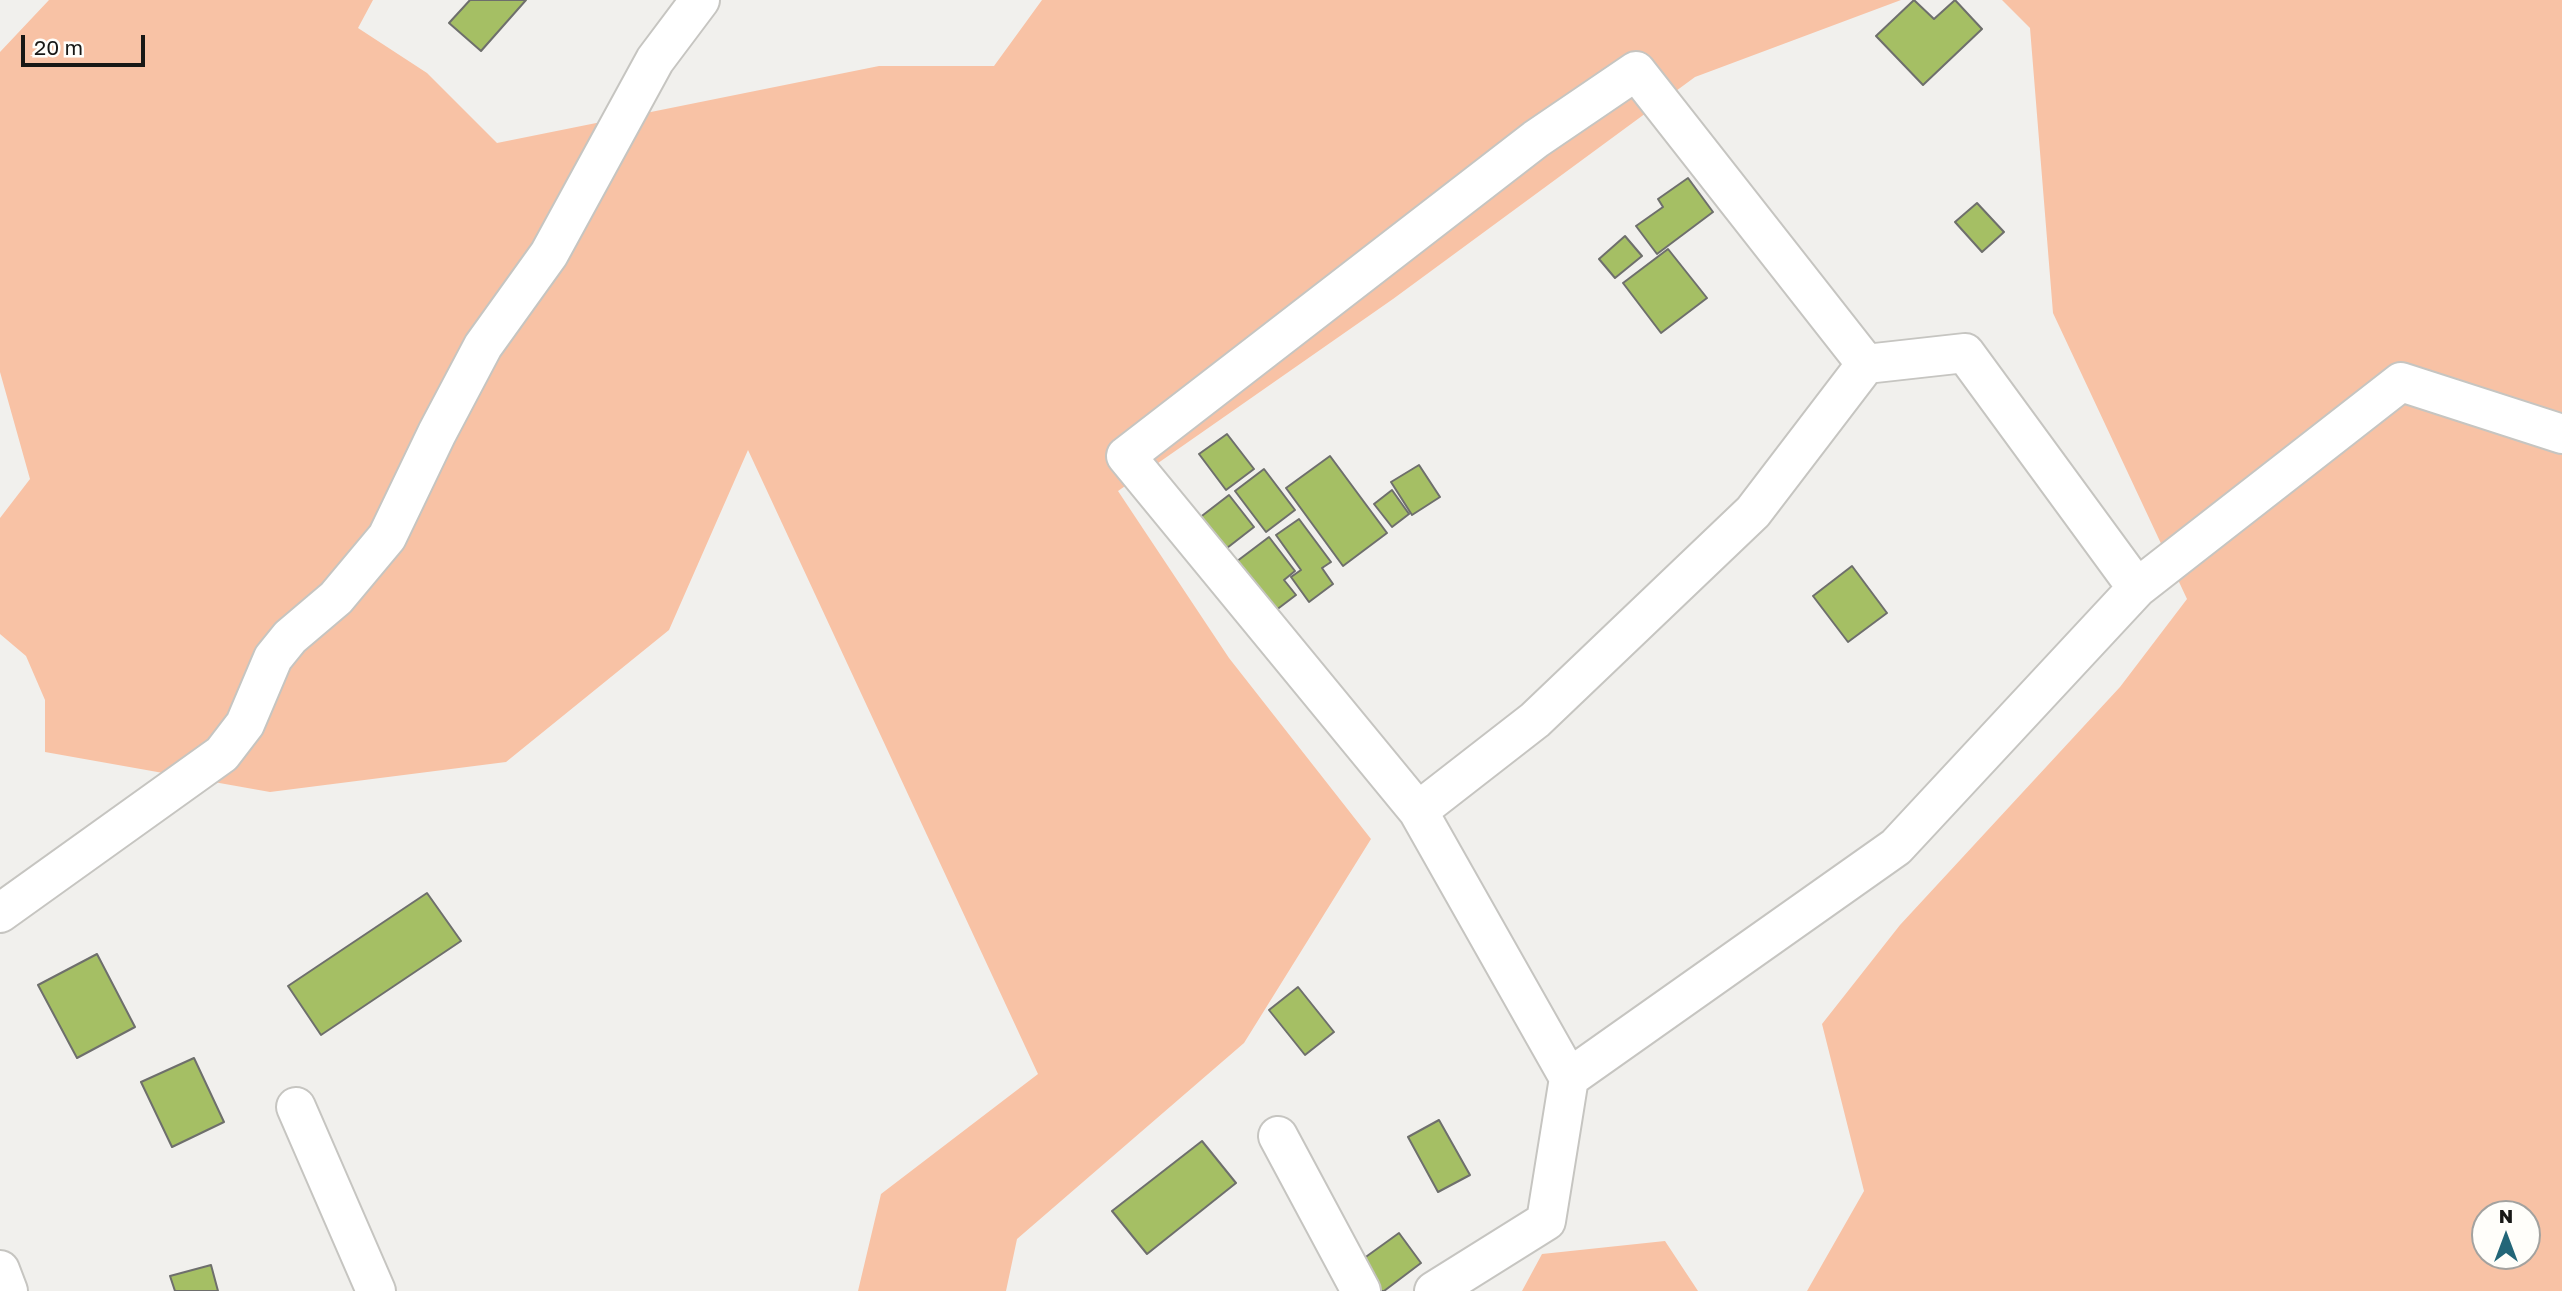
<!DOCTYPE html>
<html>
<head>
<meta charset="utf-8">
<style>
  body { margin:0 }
  #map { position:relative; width:2562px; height:1291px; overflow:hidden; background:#f1f0ed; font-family:"Golos Text",sans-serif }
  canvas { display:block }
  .north { position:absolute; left:2471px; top:1200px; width:70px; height:70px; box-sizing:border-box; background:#fffefa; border:2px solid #a3a29f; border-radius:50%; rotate:0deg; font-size:19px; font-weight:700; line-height:28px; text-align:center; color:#181816 }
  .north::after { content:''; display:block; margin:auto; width:24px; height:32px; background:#236678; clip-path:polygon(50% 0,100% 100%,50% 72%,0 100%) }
  .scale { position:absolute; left:21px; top:35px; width:124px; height:32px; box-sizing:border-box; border:4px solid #181816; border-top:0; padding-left:9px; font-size:21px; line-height:24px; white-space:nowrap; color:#181816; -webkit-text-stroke:5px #fffefa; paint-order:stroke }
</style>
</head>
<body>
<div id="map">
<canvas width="2562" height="1291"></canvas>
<div class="north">N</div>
<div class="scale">20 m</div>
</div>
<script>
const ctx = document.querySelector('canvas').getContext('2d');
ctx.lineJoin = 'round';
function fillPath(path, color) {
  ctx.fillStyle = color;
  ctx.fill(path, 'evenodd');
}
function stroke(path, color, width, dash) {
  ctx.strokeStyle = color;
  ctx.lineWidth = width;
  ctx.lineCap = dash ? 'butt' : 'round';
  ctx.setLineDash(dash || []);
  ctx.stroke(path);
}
fillPath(new Path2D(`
  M49,0H373L358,28L427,73L497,143L879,66H994L1042,0H1901L1695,77L1393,299L1118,491L1229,658L1371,839L1244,1043L1017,1239L1006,1291H858L881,1194L1038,1074L748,450L669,630L506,762L270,792L45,752V700L26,656L0,634V518L30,479L0,372V52Z
  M2002,0H2562V1291H1807L1864,1191L1822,1024L1900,925L2120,687L2187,599L2053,313L2030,28ZM2485,1214H2527V1256H2485Z
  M1665,1241L1698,1291H1522L1542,1254Z`), '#f8c2a5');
const building = new Path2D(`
  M470,0H526L481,51L449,23Z
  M1914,0L1934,19L1955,0L1982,29L1923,85L1876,36Z
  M1688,178L1713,212L1657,254L1636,226L1663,207L1658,199Z
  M1977,203L2004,232L1982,252L1955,222Z
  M1625,236L1642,256L1615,278L1599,259Z
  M1668,249L1707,298L1661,333L1623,283Z
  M1227,434L1254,469L1226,490L1199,454Z
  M1330,456L1387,533L1343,566L1286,488Z
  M1419,465L1440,497L1412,515L1391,482Z
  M1264,469L1295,510L1266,532L1235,491Z
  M1392,490L1409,514L1392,527L1374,504Z
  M1229,495L1254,527L1218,555L1194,522Z
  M1299,519L1331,562L1322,568L1333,584L1309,602L1291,577L1301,570L1276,535Z
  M1269,537L1295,571L1284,580L1296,595L1263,620L1224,571Z
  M1852,566L1887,613L1848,642L1813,596Z
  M427,893L461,941L321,1035L288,986Z
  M97,954L135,1027L77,1058L38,985Z
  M1298,987L1334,1032L1305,1055L1269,1010Z
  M194,1058L224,1122L172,1147L141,1082Z
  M1439,1120L1470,1175L1438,1192L1408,1137Z
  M1202,1141L1236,1183L1147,1254L1112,1211Z
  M1399,1233L1421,1263L1384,1291H1376L1356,1264Z
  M211,1265L218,1291H175L170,1276Z`);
fillPath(building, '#a5bf64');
stroke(building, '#6e6f6c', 2);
const street = new Path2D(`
  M1418,811L1535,720L1753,512L1866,364L1965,353L2137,588
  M0,913L222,754L245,724L273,658L290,637L336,598L387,537L437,433L483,346L549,254L655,60L700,0
  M1569,1078L1896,847L2137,588L2401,382L2562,434
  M296,1107L376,1291
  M1278,1136L1361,1291
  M1434,1291L1546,1221L1569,1078L1418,811L1126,456L1536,139L1636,71L1866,364`);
const secondary = new Path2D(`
  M0,1270L8,1291`);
stroke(street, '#c6c5c1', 42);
stroke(secondary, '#c6c5c1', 42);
stroke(street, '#fff', 38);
stroke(secondary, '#fff', 38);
</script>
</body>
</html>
